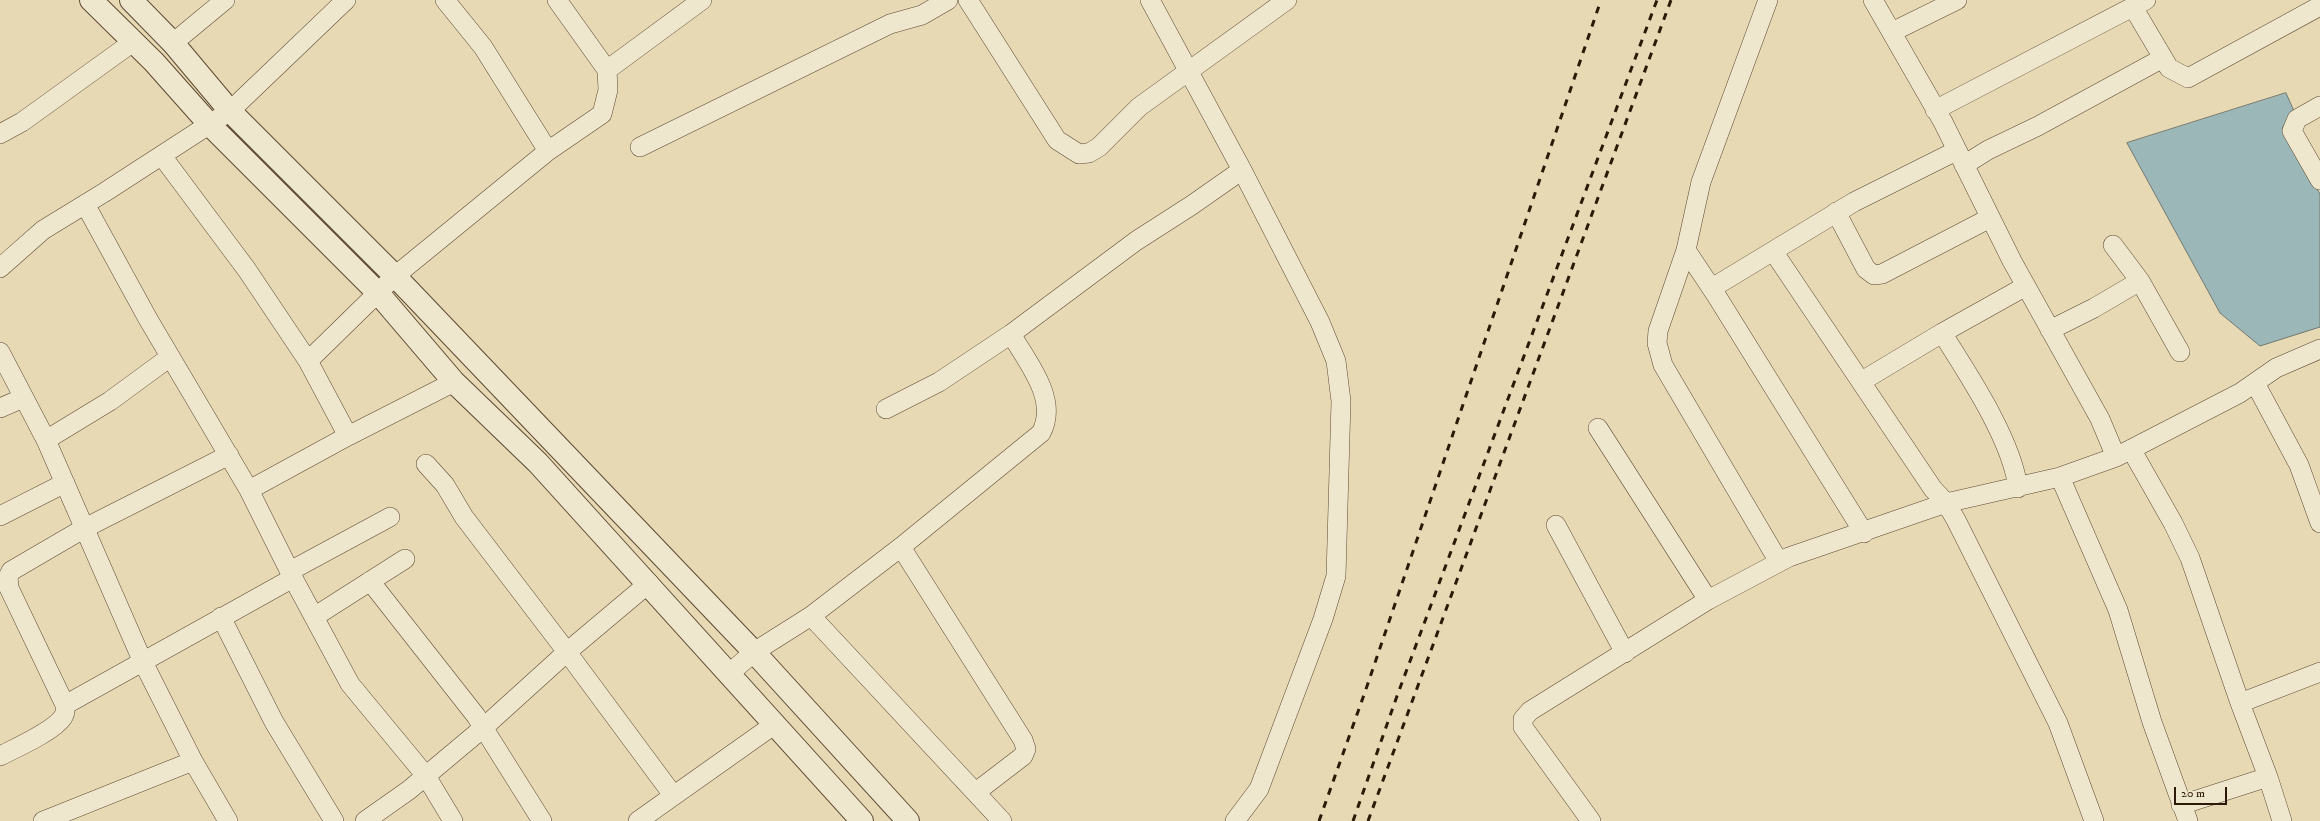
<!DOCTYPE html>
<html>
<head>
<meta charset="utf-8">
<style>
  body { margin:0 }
  #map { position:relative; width:2320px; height:821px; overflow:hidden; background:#e7d9b3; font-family:"IM FELL DW Pica",serif }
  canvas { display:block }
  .scale { position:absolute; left:2174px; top:787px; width:53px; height:18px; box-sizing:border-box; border:2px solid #2d1907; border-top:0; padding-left:5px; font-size:12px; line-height:14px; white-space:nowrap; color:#2d1907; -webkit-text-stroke:3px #efe6ce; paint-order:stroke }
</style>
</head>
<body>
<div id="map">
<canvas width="2320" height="821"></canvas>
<div class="scale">20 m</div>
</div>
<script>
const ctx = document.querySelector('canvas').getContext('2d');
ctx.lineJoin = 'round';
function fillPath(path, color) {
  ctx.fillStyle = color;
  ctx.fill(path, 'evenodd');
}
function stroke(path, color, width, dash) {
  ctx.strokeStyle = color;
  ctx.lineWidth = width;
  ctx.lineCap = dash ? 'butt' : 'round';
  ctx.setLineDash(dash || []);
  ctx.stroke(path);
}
const water = new Path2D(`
  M2286,93L2294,111L2282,128L2320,194V327L2260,346L2220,313L2127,143Z`);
fillPath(water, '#9cb7b8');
stroke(water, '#707871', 1);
const minor = new Path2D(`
  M445,0L483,47L548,151
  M968,0L1057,140L1079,154L1089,153L1099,147L1139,107L1287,0
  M1150,0L1242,170L1320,322L1336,361L1341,401L1336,576L1323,619L1259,789L1235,821
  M1768,0L1701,182L1686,250L1658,331L1657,343L1663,365L1779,562
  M1873,0L1943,122L2012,261L2100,419L2116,457L2240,393L2276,368L2320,349
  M2133,7L2169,68L2188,78L2320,6
  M1892,32L1957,0
  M173,43L225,0
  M607,70L702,0
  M2320,106L2297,119L2292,131L2320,180
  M1935,110L2146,0
  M0,134L22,122L133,42
  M640,147L890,24L922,15L948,0
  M162,156L247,270L308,361L348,436
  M1964,165L1988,150L2038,126L2163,58
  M85,204L148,319L249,490L293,578L350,684L426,776L453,821
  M1836,212L1866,269L1874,275L1882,274L1990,218
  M2113,245L2140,281L2180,352
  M1686,250L1716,295L1864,533
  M1773,251L1933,489L1946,503L1956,520L2058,723L2094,821
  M0,268L43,230L105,192L230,111L346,0
  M1712,288L1854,202L1956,151
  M2050,330L2094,308L2140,281
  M1942,333C1968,374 2012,440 2018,488
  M0,352L46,440L142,660L193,761L228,821
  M308,361L395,276L548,151L602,114L608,90L607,70L557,0
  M1862,381L1942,333L2026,286
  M2255,383L2299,465L2320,523
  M0,408L23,398
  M886,409L939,382L1011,334L1136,241L1192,205L1242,170
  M1598,428L1708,600
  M46,440L110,401L170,357
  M2131,449L2173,523L2190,558L2240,703L2320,672
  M426,464L445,485L464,517L567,652L673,795
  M2060,477L2118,610L2152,722L2188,821
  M249,490L348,436L454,382
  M0,516L65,483
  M1556,525L1625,653
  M901,547L1023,740L1026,749L1023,756L976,792
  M290,571L390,517
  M370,581L476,716L542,821
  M811,616L1002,821
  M221,617L274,722L334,821
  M314,617L405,559
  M730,673L754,652L811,616L901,547L1041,433C1059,400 1028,363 1011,334
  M2240,703L2268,777L2282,821
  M65,705L293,578
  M0,756C16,748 54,731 63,717C66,713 65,709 65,705L9,588L8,577L11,571L83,529L229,455
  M2181,805L2268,777
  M43,821L193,761
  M365,821L409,790L483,728L567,652L649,583
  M638,821L775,724
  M1591,821L1523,727V719L1530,711L1708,600L1789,557L1946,503L2060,477L2116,457`);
const tertiary = new Path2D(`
  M91,0L154,62L210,125L378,293L454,382L538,463L862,821
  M131,0L173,43L230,111L395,276L754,652L908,821`);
stroke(minor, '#5c4932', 20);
stroke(tertiary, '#5c4932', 24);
stroke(minor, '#efe6ce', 19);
stroke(tertiary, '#efe6ce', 22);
stroke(new Path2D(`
  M1319,821L1365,692L1601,0
  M1353,821L1397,696L1657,0
  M1368,821L1671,0`), '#2d1907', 3, [7, 7]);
</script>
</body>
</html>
